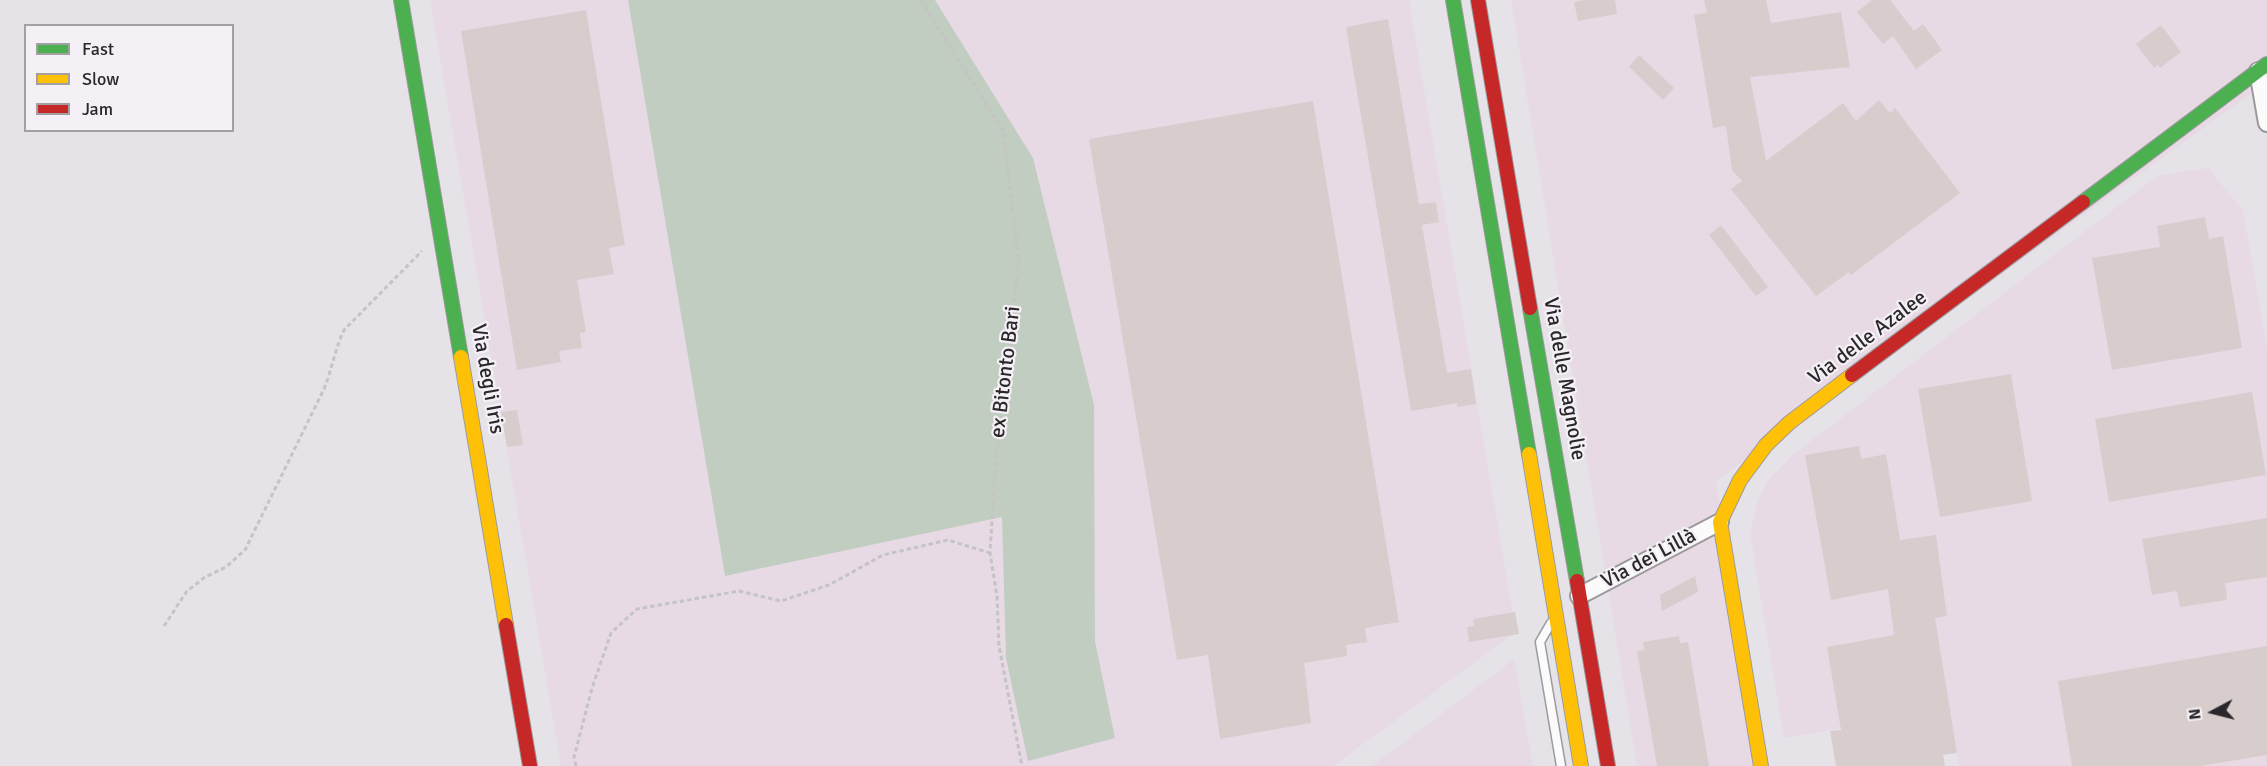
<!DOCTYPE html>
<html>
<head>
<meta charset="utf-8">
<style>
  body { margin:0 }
  #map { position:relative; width:2267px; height:766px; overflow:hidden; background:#e6e3e8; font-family:Signika,sans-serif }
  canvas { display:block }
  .legend { position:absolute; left:24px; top:24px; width:210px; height:108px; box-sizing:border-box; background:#f4f0f6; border:2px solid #a3a0a4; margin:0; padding:8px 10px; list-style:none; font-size:18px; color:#2a282a }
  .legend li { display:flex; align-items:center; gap:12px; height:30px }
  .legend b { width:30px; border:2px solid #a3a0a4 }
  .north { position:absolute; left:2183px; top:682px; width:60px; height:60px; -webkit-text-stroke:4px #f4f0f6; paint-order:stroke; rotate:263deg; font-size:16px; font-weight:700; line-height:24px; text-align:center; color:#2a282a }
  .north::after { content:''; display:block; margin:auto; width:21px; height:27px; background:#2a282a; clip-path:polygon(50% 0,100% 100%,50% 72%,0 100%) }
</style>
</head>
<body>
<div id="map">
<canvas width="2267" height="766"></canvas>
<ul class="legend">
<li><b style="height:8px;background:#4caf50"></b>Fast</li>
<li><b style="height:8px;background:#ffc107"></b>Slow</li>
<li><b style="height:8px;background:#c62828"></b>Jam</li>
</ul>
<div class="north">N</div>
</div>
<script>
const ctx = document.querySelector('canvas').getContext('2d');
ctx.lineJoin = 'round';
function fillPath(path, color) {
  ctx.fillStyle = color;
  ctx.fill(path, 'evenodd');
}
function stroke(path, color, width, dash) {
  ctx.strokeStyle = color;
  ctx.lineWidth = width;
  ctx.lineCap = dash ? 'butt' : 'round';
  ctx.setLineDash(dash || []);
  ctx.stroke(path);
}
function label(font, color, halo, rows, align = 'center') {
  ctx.font = font + ' Signika,sans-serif';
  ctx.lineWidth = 4.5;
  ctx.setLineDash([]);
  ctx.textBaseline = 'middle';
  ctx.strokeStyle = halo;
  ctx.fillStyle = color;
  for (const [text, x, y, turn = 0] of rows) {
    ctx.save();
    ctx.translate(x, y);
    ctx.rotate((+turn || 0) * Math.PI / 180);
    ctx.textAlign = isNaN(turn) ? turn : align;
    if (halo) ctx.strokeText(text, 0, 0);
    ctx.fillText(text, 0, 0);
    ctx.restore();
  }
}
fillPath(new Path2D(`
  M430,0H628L725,575L1002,517L1006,658L1115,738L1095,641L1094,405L1033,158L935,0H1409L1516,632L1333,766H561Z
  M1511,0H2267V82L1716,481L1765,766H1637Z
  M2208,168L2243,210L2267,347V766H1959L1949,710L1784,738L1750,533L1758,500L1767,481L1794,454L2157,176Z
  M1514,659L1533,766H1372Z`), '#e7dae5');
fillPath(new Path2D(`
  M628,0H935L1033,158L1094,405L1095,641L1115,738L1028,761L1006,658L1002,517L725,576Z`), '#c0cdc0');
fillPath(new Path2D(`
  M1585,0H1615L1617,14L1578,21L1574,2Z
  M1704,0H1766L1771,23L1841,12L1850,67L1750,77L1766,161L1843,103L1856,121L1879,100L1890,113L1895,108L1960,193L1851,275L1849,272L1816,296L1731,189L1742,181L1732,170L1726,126L1713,128L1694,15L1707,13Z
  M1872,0H1890L1914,31L1923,24L1942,50L1916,69L1893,36L1883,44L1857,12Z
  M586,10L625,245L609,248L614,274L577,280L586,332L580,333L582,348L559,351L561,362L517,370L461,31Z
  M1388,19L1419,204L1436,202L1439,222L1422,225L1447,373L1471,369L1476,404L1457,407V403L1411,411L1346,27Z
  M2161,25L2181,52L2160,68L2158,65L2154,68L2136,44Z
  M1639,55L1674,88L1663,100L1629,67Z
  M1313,101L1399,622L1365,628L1367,642L1346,645L1347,656L1304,663L1311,723L1220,739L1208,655L1177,660L1089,139Z
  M2205,217L2209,239L2223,236L2242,348L2112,370L2092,258L2160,247L2157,226Z
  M1721,225L1768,287L1756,296L1709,235Z
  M2011,374L2032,501L1940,517L1918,389Z
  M2252,392L2266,475L2109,502L2095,419Z
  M517,410L523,445L507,447L501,412Z
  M1859,446L1861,459L1886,454L1900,540L1936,535L1947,616L1935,618L1957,753L1943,755L1945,766H1836L1830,731L1841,730L1827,647L1894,635L1888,589L1831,600L1805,455Z
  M2267,518V577L2225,583L2227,600L2180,607L2177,591L2152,595L2142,539Z
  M1695,576L1698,592L1662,611L1660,595Z
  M1515,612L1519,634L1469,642L1467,627L1474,626L1473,619Z
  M1679,636L1680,643L1688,642L1709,766H1657L1637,651L1644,650L1643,642Z
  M2267,646V755L2200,766H2072L2058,681Z`), '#d8cdcd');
const lane = new Path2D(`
  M1551,623L1540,642L1561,766`);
const street = new Path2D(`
  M2258,71L2267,123
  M1579,596L1720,522`);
const fast = new Path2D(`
  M401,0L461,357
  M1453,0L1529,454
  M2083,202L2267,64
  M1530,308L1577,581`);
const slow = new Path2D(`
  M461,357L506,625
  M1529,454L1581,766
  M1761,766L1720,522L1740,480L1766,445L1789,423L1852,375`);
const jam = new Path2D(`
  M1478,0L1530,308
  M1852,375L2083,202
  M1577,581L1608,766
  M506,625L530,766`);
stroke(lane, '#9c9a9d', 11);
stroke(street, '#9c9a9d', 20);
stroke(fast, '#9c9a9d', 16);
stroke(slow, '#9c9a9d', 16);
stroke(jam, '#9c9a9d', 16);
stroke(new Path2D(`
  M921,0L1003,131L1019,263L996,457L990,553L997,596L999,646L1022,766
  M164,626L187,591L205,577L226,567L245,550L324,389C332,369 335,349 344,330L422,251
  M576,766L574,757L592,688L611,633L637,609L739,591L781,601L829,585L883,555L948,540L990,553`), '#c4c4c4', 3, [4.5, 3]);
stroke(lane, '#fbfbfc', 8);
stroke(street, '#fbfbfc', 16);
stroke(fast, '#4caf50', 14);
stroke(slow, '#ffc107', 14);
stroke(jam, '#c62828', 14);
label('21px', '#2a282a', '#f4f0f6', [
  ["Via delle Azalee",1868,338,-37],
  ["ex Bitonto Bari",1006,372,-83],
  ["Via degli Iris",487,379,80],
  ["Via delle Magnolie",1564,379,80],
  ["Via dei Lillà",1649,559,-28]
]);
</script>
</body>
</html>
